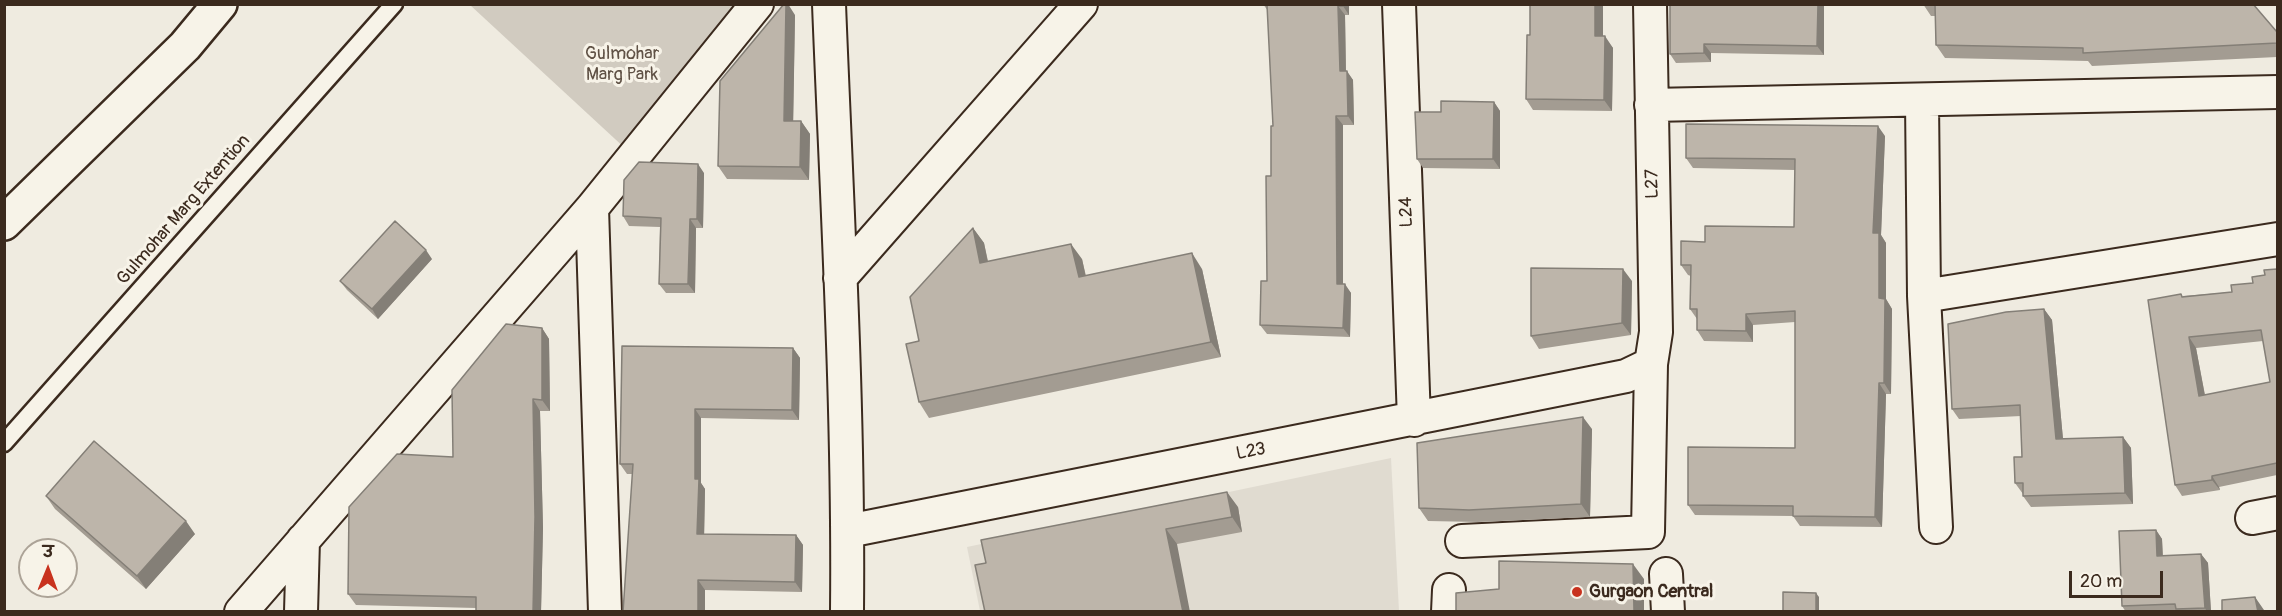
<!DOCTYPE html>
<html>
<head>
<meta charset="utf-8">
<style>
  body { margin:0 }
  #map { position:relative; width:2282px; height:616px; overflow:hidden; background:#efebe0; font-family:Pangolin,"Playpen Sans Deva",sans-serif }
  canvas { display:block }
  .frame { position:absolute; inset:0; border:6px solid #3b2a1e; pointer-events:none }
  .north { position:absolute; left:18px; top:538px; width:60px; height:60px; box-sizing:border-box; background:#f7f3e8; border:2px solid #aca397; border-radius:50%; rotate:1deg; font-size:16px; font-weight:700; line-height:24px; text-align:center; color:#3b2a1e }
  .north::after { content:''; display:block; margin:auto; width:21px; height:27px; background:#c8321e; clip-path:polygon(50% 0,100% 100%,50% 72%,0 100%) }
  .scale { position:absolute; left:2069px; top:571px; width:94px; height:27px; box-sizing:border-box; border:3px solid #3b2a1e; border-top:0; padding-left:8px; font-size:18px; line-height:21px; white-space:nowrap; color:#3b2a1e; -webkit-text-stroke:4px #f7f3e8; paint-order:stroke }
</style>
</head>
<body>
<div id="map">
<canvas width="2282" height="616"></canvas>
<div class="frame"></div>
<div class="north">उ</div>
<div class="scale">20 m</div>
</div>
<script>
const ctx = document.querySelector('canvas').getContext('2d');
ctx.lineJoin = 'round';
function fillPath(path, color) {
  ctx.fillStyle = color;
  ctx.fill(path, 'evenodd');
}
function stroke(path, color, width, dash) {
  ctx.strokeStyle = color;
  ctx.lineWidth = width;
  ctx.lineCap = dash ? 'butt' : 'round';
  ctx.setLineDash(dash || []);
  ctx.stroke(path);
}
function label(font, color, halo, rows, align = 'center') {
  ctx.font = font + ' Pangolin,sans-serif';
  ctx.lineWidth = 6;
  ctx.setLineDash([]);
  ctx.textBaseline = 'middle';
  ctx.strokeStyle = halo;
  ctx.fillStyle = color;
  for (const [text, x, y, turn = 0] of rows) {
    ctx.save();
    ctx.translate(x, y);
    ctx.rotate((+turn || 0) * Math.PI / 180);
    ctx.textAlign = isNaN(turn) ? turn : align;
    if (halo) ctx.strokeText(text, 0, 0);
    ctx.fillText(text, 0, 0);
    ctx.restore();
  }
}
fillPath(new Path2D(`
  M1391,458L1399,611H980L967,547Z`), '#e0dbd0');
fillPath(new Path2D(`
  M470,5H754L628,151Z`), '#d1cbc0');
const lane = new Path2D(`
  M4,443L394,4`);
const street = new Path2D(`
  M829,4C837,207 849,409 847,612
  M1399,4L1414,420
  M1922,101L1924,296L1936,527
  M1651,105L2278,92
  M592,208L605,612
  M840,278L1081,4
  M1924,296L2278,239
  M2252,518L2278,513
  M848,531L1626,376L1651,364
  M1462,541L1648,532L1651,364L1656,332L1650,4
  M1666,574L1668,612
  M241,612L592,208L757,4
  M301,612L303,540
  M1448,612L1449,590`);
const primary = new Path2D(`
  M4,223L185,46L220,4`);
stroke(lane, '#3b2a1e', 21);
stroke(street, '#3b2a1e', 36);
stroke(primary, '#3b2a1e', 38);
stroke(lane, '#f7f3e8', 16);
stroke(street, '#f7f3e8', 32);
stroke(primary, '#f7f3e8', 33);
fillPath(new Path2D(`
  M1263,4H1349V15H1345L1346,71L1353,80L1354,125H1343V284L1351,293L1350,337L1267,334L1260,325L1267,281L1273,126L1268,11Z
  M1530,4H1603V36L1613,48L1612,111L1533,110L1526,99L1530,35Z
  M1824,4V55L1711,53V62L1676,63L1670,54Z
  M1923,4H2253L2277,32V57L2092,66L2088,61L1945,58L1936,45L1935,16H1931Z
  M795,15L793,121H801L810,134L809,180L727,179L718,166Z
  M1494,102L1500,111V169L1423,168L1417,159L1441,112Z
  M1885,136L1881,235L1886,243V299L1892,309L1891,394H1886L1882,527L1800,526L1793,516L1695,515L1688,505L1795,448V322L1753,325V342L1704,341L1697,330V319L1690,309L1691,276L1688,275L1681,265L1705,242L1794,227L1795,170L1693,168L1686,158Z
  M704,173L703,228H696L695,293H666L659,284L660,227L629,226L623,216Z
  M973,228L984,243L988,261L1082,259L1086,276L1202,269L1221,357L929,418L919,402Z
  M432,259L378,319L347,290L340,281Z
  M2277,269V475L2219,487L2220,490L2182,496L2175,485L2183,296L2232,292L2253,283ZM2263,341L2270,382L2205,395L2196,348Z
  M1632,281L1631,335L1539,349L1531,336Z
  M2044,309L2052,320L2063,439L2123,437L2131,448L2133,504L2031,507L2023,496V494L2015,483L2022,457L2021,416L1959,419L1952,409Z
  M542,328L549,339L550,411H540L543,528L541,612H476V608L356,605L348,594L453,457Z
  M622,346L793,348L800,358L799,420L701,418V483L705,489L704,534L796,535L803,545L802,592L705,590V612H623L633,474H627L620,464Z
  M1592,429L1590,517L1478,522L1428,521L1419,508Z
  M46,496L195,534L146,589L55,509Z
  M1238,507L1242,532L1177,544L986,563Z
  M2156,530L2162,539L2163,556L2201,554L2208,563L2211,612H2126L2122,606Z`), '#a39c92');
fillPath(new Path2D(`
  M786,4H788L795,15L793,133L784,121Z
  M1343,4H1349V15L1343,6Z
  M1595,4H1603V47L1595,36Z
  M1818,4H1824V55L1817,46Z
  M1338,6L1345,15L1346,80L1340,71Z
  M1605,36L1613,48L1612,111L1604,100Z
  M1704,44L1711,53V62L1704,53Z
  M1347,71L1353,80L1354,125L1348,116Z
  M1494,102L1500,111V169L1493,159Z
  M1336,116L1343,125V293L1337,284Z
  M801,121L810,134L809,180L800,167Z
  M1878,126L1885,136L1881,235L1886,243V299L1892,309L1891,394L1884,383L1873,233Z
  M698,164L704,173L703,228L697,219Z
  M690,219L696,228L695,293L688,284Z
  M973,228L984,243L991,278L980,263Z
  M1071,244L1082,259L1089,292L1079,277Z
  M426,250L432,259L378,319L372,309Z
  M1192,253L1202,269L1221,357L1211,342Z
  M1623,269L1632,281L1631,335L1622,323Z
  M1345,284L1351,293L1350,337L1343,328Z
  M2044,309L2052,320L2064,450L2056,439Z
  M1746,314L1753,325V342L1746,331Z
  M542,328L549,339L550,411L542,400Z
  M2189,337L2196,348L2207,407L2199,396Z
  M793,348L800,358L799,420L792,410Z
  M1879,383L1886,394L1882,527L1875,517Z
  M533,399L540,411L543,528L541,612H533Z
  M695,409L701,418V483L705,489L704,543L697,534L695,479Z
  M1583,417L1592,429L1590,517L1581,504Z
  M2123,437L2131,448L2133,504L2125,493Z
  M2212,476L2219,487L2220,490L2212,480Z
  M1227,492L1238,507L1242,532L1232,517Z
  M186,521L195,534L146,589L137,576Z
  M1166,529L1177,544L1190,612H1183Z
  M2156,530L2162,539L2163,565L2157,556Z
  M796,535L803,545L802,592L795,582Z
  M2201,554L2208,563L2211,612H2207L2205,608Z
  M1633,564L1644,579V612H1634Z
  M698,580L705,590V612H698Z
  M1816,593L1819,597V612H1816Z
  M2255,597L2264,610V612H2258Z`), '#847f77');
const building = new Path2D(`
  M784,4H786L784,121H801L800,167L718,166L720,81Z
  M1263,4H1343V6H1338L1340,71H1347L1348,116H1336L1337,284H1345L1343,328L1260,325L1261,281H1267L1266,176H1271V126H1273L1267,5Z
  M1530,4H1595V36H1605L1604,100L1526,99L1527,35H1530Z
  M1670,4H1818L1817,46L1704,44V53L1670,54Z
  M1935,4H2253L2277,32V43L2083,53V48L1936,45Z
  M1441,101L1494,102L1493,159H1417L1415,112H1441Z
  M1686,124L1878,126L1873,233H1879V298L1885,299L1884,383H1879L1875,517L1793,516V506L1688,505V447L1795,448V311L1746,314V331L1697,330V309H1690L1691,265H1681V241L1705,242V226L1794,227L1795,159L1686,158Z
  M639,162L698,164L697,219H690L688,284H659L661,218L623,216L624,180Z
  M395,221L426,250L372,309L340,281Z
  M973,228L980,263L1071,244L1079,277L1192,253L1211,342L919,402L906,344L919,341L910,297Z
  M1531,268L1623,269L1622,323L1531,336Z
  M2277,269V463L2212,476V480L2175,485L2148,300L2181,294L2182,297L2232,292L2231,285L2253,283L2252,277L2265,275L2264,270ZM2261,330L2270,382L2199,396L2189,337Z
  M2044,309L2056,439L2123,437L2125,493L2023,496V483H2015L2014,457H2022L2020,405L1952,409L1948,324L2006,312Z
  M506,324L542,328V400L533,399L535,517L533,612H476V597L348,594L349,507L397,454L453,457L452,390Z
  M622,346L793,348L792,410L695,409V479H699L697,534L796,535L795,582L698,580V612H623L633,464H620Z
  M1583,417L1581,504L1469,510L1419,508L1417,443Z
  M94,441L186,521L137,576L46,496Z
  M1227,492L1232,517L1166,529L1183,612H985L975,565L986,563L981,540Z
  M2156,530L2157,556L2201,554L2205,608L2176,609L2175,604L2122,606L2119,531Z
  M1499,561L1633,564L1634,612H1456V593L1499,589Z
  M1783,592L1816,593V612H1783Z
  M2255,597L2258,612H2222V600Z`);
fillPath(building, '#bdb5aa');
stroke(building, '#847f77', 1.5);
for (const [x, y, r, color] of [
  [1577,592,6,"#c8321e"]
]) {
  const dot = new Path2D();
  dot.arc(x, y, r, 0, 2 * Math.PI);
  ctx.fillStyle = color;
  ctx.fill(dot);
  stroke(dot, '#f7f3e8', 2);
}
label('18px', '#605246', '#f7f3e8', [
  ["Gulmohar",622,54],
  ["Marg Park",622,75]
]);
label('18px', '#3b2a1e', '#f7f3e8', [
  ["L27",1653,184,-91],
  ["Gulmohar Marg Extention",184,210,-49],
  ["L24",1407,212,-92],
  ["L23",1251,452,-11]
]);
label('bold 18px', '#3b2a1e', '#f7f3e8', [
  ["Gurgaon Central",1589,592]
], 'left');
</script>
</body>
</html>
